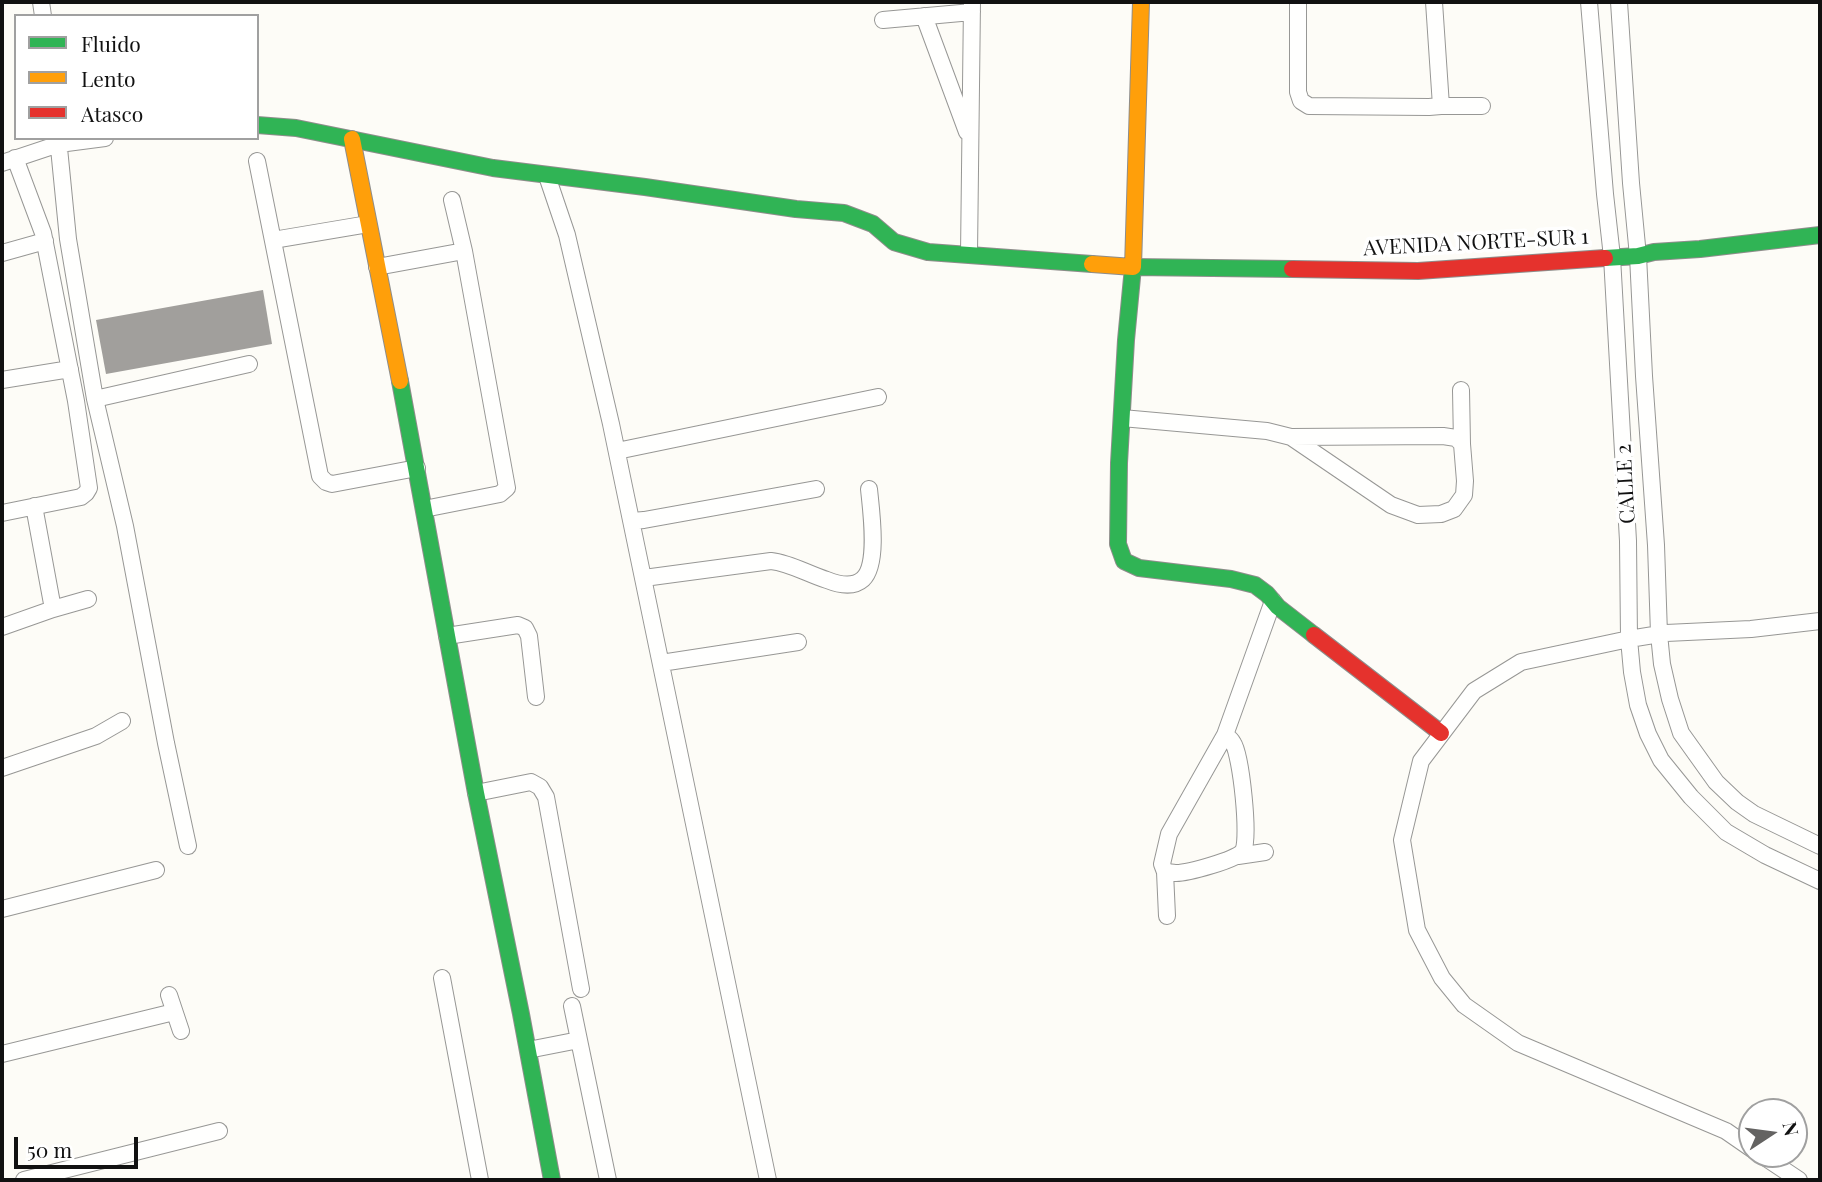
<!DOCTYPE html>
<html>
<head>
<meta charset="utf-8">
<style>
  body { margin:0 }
  #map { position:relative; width:1822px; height:1182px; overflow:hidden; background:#fdfcf7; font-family:"Playfair Display",serif }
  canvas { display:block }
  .frame { position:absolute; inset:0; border:4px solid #111; pointer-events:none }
  .legend { position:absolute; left:14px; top:14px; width:245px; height:126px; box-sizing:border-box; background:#fff; border:2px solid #a0a0a0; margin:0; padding:9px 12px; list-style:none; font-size:21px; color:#111 }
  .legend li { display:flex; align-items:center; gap:14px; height:35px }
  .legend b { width:35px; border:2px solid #a0a0a0 }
  .north { position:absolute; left:1738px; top:1098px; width:70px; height:70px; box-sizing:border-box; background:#fff; border:2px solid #a0a0a0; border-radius:50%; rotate:77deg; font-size:19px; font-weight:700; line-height:28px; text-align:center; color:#111 }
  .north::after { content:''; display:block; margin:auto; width:24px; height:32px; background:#646362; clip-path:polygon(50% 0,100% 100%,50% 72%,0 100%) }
  .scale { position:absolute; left:14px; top:1137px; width:124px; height:32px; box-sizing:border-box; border:4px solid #111; border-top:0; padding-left:9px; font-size:21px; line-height:24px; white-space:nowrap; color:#111; -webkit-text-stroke:5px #fff; paint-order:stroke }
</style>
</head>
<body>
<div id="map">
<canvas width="1822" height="1182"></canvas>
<div class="frame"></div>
<ul class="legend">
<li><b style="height:9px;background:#30b455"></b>Fluido</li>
<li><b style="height:9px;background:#ff9f0a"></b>Lento</li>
<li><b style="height:9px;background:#e5322d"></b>Atasco</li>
</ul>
<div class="north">N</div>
<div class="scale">50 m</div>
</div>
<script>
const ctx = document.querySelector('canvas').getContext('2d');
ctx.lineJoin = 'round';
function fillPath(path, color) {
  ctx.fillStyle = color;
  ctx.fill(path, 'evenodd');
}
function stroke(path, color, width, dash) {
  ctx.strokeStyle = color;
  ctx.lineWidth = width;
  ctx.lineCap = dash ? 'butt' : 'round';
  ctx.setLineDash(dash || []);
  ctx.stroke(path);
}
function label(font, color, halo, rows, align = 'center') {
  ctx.font = font + ' "Playfair Display",serif';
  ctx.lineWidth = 7;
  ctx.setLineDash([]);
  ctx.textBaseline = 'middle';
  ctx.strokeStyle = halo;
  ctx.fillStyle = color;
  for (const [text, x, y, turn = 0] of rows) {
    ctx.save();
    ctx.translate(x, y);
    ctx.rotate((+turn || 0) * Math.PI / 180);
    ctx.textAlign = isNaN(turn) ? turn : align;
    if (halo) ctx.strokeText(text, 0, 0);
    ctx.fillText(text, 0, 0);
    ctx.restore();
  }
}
fillPath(new Path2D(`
  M263,290L272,344L106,374L96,320Z`), '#a19f9c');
const street = new Path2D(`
  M41,2L43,16
  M1298,2V92L1301,101L1309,106L1429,107L1441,106L1434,2
  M1589,2L1605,194L1612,257L1628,541L1629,639L1632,672L1638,705L1648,734L1661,760L1691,797L1726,832L1765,855L1820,881
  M1619,2L1631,183L1638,256L1644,376L1656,545L1659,634L1662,664L1670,699L1681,733L1716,782L1737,802L1754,814L1820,846
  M924,16L967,132
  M883,20L972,12
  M1441,106H1482
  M58,138L68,239L95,399L125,526L166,743L188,846
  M257,161L320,476L326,482L332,484L417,468
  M2,163L59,144L105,138
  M547,176L567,235L611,424L768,1180
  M273,240L368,224
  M2,253L45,241
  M969,254L972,2
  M377,267L464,251
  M2,380L70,369
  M1461,390L1462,444
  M95,399L249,364
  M1122,418L1267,431L1291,437L1443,436L1456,438L1462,444L1465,481L1464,495L1454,509L1441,514L1418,515L1391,505L1291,437
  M617,451L878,397
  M424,509L500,494L507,488L464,251L452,200
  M2,513L81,497L86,493L89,488L76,401L43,233L15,158
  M632,521L644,520L816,489
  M644,578L771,561C790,563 808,574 827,580C837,584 853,588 863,579C879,564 871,510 869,489
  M53,609L88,599
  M2,627L53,609L34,506
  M447,636L518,625L525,628L529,636L536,697
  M661,663L798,642
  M1225,735C1228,737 1231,739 1233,743C1241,755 1250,838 1243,851C1237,860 1187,873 1176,873C1172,873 1169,872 1165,872L1162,864L1169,834L1225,735L1273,601
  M2,768L96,736L122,721
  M476,793L531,782L540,787L546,797L581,989
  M1238,856L1265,852
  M1165,872L1167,916
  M2,909L156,870
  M442,978L480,1180
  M169,995L181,1031
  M572,1006L579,1040
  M528,1050L579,1040L608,1180
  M2,1054L174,1012
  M1752,1149L1726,1131L1518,1043L1464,1005L1442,978L1417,930L1402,840L1421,761L1474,691L1521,662L1629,639L1666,633L1751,629L1820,621
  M1760,1154L1799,1180
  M24,1180L219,1131`);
const fast = new Path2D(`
  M257,125L296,128L493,168L645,187L796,209L844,213L873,224L894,242L928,252L1092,264
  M1605,258L1638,256L1654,252L1700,249L1820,235
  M1292,269L1133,267L1126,340L1119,463L1118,544L1124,561L1139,568L1231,579L1255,585L1267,594L1278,607L1314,635
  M400,381L476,793L521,1014L552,1180`);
const slow = new Path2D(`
  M352,139L400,381
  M1092,264L1133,267L1141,2`);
const jam = new Path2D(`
  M1292,269L1418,271L1605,258
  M1314,635L1441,733`);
stroke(street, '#979795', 18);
stroke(fast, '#8e8d8b', 18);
stroke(slow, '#8e8d8b', 18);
stroke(jam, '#8e8d8b', 18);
stroke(street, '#fffffe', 16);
stroke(fast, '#30b455', 16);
stroke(slow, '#ff9f0a', 16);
stroke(jam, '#e5322d', 16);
label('21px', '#111', '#fff', [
  ["AVENIDA NORTE-SUR 1",1476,243,-3],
  ["CALLE 2",1626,484,-93]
]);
</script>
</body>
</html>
